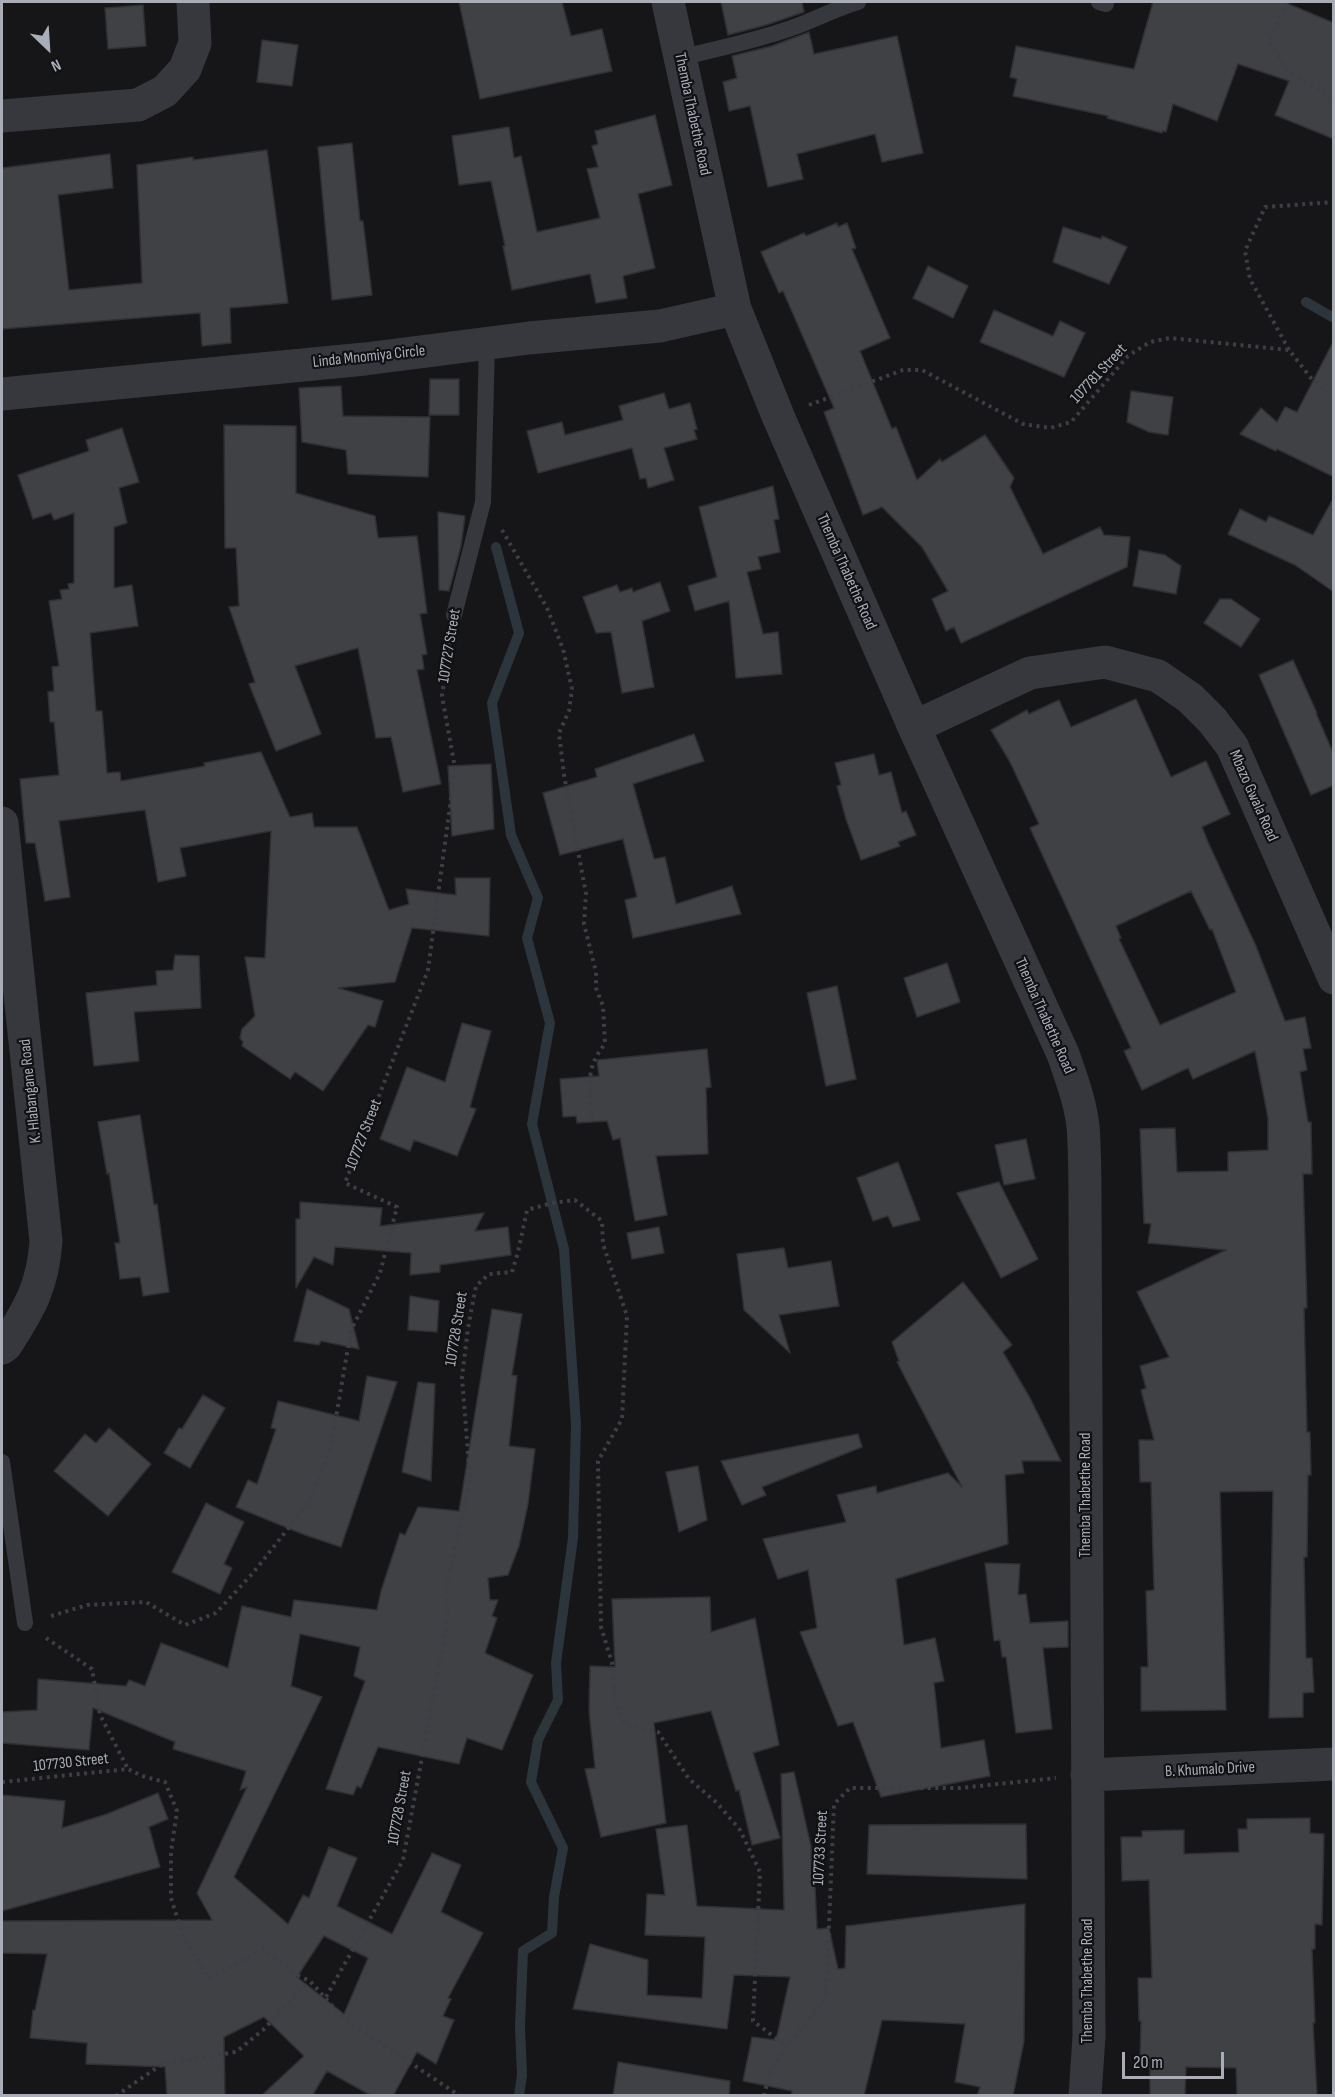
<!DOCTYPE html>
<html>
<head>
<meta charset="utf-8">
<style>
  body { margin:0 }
  #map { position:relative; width:1335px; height:2097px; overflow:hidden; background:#161618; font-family:"Sofia Sans Condensed",sans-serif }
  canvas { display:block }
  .frame { position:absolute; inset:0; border:3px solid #a8adb8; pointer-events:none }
  .north { position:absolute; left:18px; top:18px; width:60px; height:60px; -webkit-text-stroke:4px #111113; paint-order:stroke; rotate:155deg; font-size:16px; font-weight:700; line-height:24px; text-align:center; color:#a8adb8 }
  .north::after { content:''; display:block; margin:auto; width:21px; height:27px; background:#a8adb8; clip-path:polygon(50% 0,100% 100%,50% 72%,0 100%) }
  .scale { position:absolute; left:1122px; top:2052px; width:102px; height:27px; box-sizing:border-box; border:3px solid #a8adb8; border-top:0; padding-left:8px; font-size:18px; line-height:21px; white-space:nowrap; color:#a8adb8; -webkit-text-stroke:4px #111113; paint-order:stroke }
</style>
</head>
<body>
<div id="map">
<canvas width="1335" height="2097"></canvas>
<div class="frame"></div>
<div class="north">N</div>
<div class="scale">20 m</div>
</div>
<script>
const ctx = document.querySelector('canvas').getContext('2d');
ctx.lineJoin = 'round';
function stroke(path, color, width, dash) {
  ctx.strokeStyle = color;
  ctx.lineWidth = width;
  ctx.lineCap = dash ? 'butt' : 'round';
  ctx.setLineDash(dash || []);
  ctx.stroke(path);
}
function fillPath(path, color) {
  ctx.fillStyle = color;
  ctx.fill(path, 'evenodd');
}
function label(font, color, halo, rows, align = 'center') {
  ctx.font = font + ' "Sofia Sans Condensed",sans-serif';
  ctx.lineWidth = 4.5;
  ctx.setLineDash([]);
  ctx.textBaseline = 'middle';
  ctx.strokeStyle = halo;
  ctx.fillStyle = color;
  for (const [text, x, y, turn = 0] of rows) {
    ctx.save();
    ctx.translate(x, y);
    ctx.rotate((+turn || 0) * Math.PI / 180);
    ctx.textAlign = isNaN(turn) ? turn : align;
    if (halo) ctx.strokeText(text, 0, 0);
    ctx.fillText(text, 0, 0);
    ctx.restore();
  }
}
stroke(new Path2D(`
  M1306,302L1334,318
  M496,547L519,633L492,703L511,835L538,898L527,938L550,1023L532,1124L564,1249L576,1424L573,1538L556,1663L558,1700L538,1740L531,1782L563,1848L554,1897L552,1933L523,1951L520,2026L522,2075L519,2096`), '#2c353c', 10);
const building = new Path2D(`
  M459,2H562L571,36L602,29L612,71L480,99Z
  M721,2H802L804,12L766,25L728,35Z
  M1153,2H1284L1334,23V139L1275,115L1289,81L1238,64L1217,121L1173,104L1166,132L1163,131L1162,133L1107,118L1108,116L1013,96L1017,79L1010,77L1016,46L1134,69Z
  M143,5L146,46L108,49L105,8Z
  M809,32L814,54L897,36L923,153L882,162L875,134L797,154L803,179L768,187L750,106L729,111L723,82L737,78L732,56L772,46Z
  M262,40L298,45L292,86L257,82Z
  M655,115L672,185L638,194L655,268L623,276L627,298L596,303L590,274L512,290L503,246H505L491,181L459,185L452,136L509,127L514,158L521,156L537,232L600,218L587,169L598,167L592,146L598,144L595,131Z
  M352,143L360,221H363L372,295L332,300L318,147Z
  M267,150L288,303L230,308L231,343L202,346L200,313L2,329V168L110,154L113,188L58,195L69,290L142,283L137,165L193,157V160Z
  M837,223L838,227L847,223L856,248L852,249L890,338L860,351L892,429L896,427L917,480L940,459L942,462L985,435L1014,478L1010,487L1043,554L1100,527L1104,535L1130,537L1127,567L961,643L954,627L946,631L932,599L948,591L922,547L882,507L863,515L824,412L834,408L783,291L779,293L761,252L804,233L806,236Z
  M1063,227L1101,239L1102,236L1127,247L1109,284L1053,262Z
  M928,266L968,286L953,318L913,298Z
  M994,310L1053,336L1060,321L1085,333L1064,377L980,342Z
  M1334,340V477L1277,449L1276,451L1240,434L1261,408L1277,422L1285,407L1297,412Z
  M430,379H459V415H429Z
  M341,386L343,416L430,417L428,477L348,474L346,450L302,442L299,388Z
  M1131,391L1173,397L1168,435L1149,432L1127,422Z
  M664,393L669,409L690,403L697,429L694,430L697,439L664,448L674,480L648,488L646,478L640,479L632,448L538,473L527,431L562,422L565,435L623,420L619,406Z
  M224,425L296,426V493L375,516L378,538L417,536L427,613L420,614L427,654L422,655L424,669L417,670L441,784L403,792L391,737L376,738L358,648L295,666L321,734L276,751L249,684L255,682L229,607L239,606L236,548H225Z
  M122,428L139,482L119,488L127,523L114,527V588L132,585L138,626L90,633L96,711H102L107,773L120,772L121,781L205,766L204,763L261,752L290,817L312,813L314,827H357L389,910L409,904L406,889L456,895L455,878H490L489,936L412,928L395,982L338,988L383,1001L375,1027L368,1025L323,1091L295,1072L290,1079L242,1046L243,1042L240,1038L242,1029L255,1016L245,957L265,958L271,831L180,848L186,876L158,882L145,810L59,821L70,897L45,901L35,843H26L20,779L59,775L54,722H50L48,692L54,691L52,667L59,666L49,601L62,599L60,590L69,589L68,584L74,583V513L54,520L51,513L33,519L18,475L89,451L86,440Z
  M773,486L779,519L774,520L780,552L758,557L761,569L747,572L763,634L778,632L782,674L736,678L729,601L695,611L688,586L717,577L699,507Z
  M1334,497V592L1295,565L1228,534L1240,509L1266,522L1269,516L1313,535Z
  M438,512L465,516L461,546L449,591L439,590Z
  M1139,550L1165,555L1181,566L1176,594L1133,586Z
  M660,582L670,611L642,621L654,687L622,693L611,632L596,633L583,597L617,585L620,592L632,588L633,592Z
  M1220,599H1231L1260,619L1241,647L1204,623Z
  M1293,660L1317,713H1316L1334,755V785L1311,795L1259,675Z
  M1136,699L1171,777L1206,761L1230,814L1202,827L1208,842L1256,946L1285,1021L1305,1017L1311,1048L1303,1049L1307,1070L1300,1072L1308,1122H1311L1312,1174H1303L1307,1308H1304L1307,1432H1310L1311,1475H1308L1307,1557H1304L1306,1658H1312L1314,1692L1303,1693V1717L1269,1718L1273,1491L1220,1492L1226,1710L1141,1711V1667H1148L1146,1591L1154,1590L1151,1482H1140L1139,1440H1154L1141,1390L1146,1388L1140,1366L1169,1357L1137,1292L1226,1250L1148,1243L1151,1224L1144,1223L1140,1129L1175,1128L1177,1172L1228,1171V1152L1268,1150V1118L1255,1051L1193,1079L1188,1068L1142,1090L1124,1051L1131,1048L1030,828L1039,824L1010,762L991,730L1027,710L1029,714L1059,700L1071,727ZM1191,891L1210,930L1212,929L1236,992L1160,1025L1119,939L1121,938L1116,926Z
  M694,734L704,761L633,784L654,859L665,857L676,904L732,886L741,914L633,938L625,900L637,897L623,839L560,855L543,793L597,777L595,769Z
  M874,754L879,775L891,772L902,813L906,811L916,835L898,842L900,846L861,860L846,819L837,786L841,785L835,763Z
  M491,764L494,829L452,836L448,766Z
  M175,955L199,956L201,1008L134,1012L139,1061L94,1066L86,993L157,985L156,971L173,970Z
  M947,963L960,1002L917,1017L904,978Z
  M837,986L856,1079L826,1086L807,993Z
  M462,1023L491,1031L470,1107L476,1109L457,1156L414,1140L410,1151L380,1139L407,1067L445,1082Z
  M707,1049L711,1087L706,1088L708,1154L656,1156L667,1215L635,1221L620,1138L613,1140L607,1121L577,1123L576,1116L563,1117L560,1079L599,1076L597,1060Z
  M140,1115L154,1205L157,1204L169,1292L143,1296L140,1277L120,1279L115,1243H120L109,1173L107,1174L98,1122Z
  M1026,1139L1035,1179L1004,1185L995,1145Z
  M898,1162L920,1220L893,1227L888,1216L873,1221L857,1178Z
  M999,1182L1038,1259L1001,1278L957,1193Z
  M300,1202L382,1208L380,1226L484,1213L475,1231L508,1227L511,1255L440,1265V1272L410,1275L411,1253L335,1247L333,1265L314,1257L296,1288V1219H300Z
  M659,1227L664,1253L632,1259L627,1233Z
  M784,1248L788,1268L831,1261L839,1306L779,1315L790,1353L744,1310L737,1254Z
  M963,1282L1012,1345L1003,1352L1030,1398L1061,1461H1022L1024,1473L1005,1475L1008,1544L896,1579L904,1645L935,1638L944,1681L934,1683L941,1748L984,1740L990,1776L881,1797L853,1722L838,1726L800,1632L817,1628L808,1570L778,1579L763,1539L846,1522L837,1495L876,1486L877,1493L948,1473L962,1487L897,1362L899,1361L892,1342Z
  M307,1289L349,1309L359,1349L321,1341L319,1345L294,1341Z
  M410,1296L439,1301L437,1332L408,1330Z
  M492,1309L522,1314L512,1375L517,1376L509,1446L535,1449L528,1504L519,1546L508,1575L488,1578L490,1600H498L492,1616L497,1618L485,1653L533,1675L502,1750L467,1738L459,1764L378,1747L361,1788L357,1786L353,1795L326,1789L365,1681L354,1676L360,1647L300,1634L291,1686L322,1697L234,1877L288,1924L303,1895L309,1898L329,1847L357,1858L337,1906L392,1934L432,1853L461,1865L441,1912L483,1933L448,1998L451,1999L443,2016L454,2020L436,2064L417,2052L393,2096H372L327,2071L312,2096H261L304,2056L264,2017L224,2037L225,2096H167L165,2067L86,2064L87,2043L30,2038L33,2010H35L47,1954L2,1953V1921L212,1920L197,1893L247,1787L240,1790L246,1771L173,1749L175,1742L93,1708L89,1750L2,1743V1712L37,1710L38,1679L126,1686L129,1680L145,1686L161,1643L228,1668L242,1606L291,1617L294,1600L377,1610L381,1591L400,1533L405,1535L418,1507L459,1511ZM324,1936L368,1958L344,2014L297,1977Z
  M367,1376L397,1382L341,1547L305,1535L236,1507L248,1480L257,1484L276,1429L271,1428L278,1401L359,1421Z
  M418,1382L435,1384L431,1481L402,1472Z
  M203,1395L225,1408L190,1468L164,1453L179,1428L182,1429Z
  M109,1428L151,1464L108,1516L54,1471L85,1434L96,1443Z
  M858,1434L862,1447L762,1487L766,1495L742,1505L721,1461Z
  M698,1466L707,1520L679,1532L666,1472Z
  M206,1503L244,1522L224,1564L232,1568L220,1594L172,1572Z
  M985,1563L1020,1564L1018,1595L1026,1594L1030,1623L1068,1621V1647L1043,1648L1052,1729L1016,1733L1006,1657H1002L1000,1640L994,1641Z
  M710,1597L711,1632L755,1618L779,1745L753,1753L780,1838L752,1845L739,1790L736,1791L711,1711L654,1723L666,1823L601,1837L585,1769L595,1768L589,1711L590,1666L615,1667L612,1599Z
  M794,1772L811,1846L812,1886H815L817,1929L829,1928L838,1969L845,1968L846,1926L1025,1904L1024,2041L1013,2096H977L980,2087L955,2082L965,2024L882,2020L864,2096H791L792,2091L743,2081L752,2037L776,2040L790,1977L734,1975L727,2029L573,2009L590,1944L648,1960L647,1995L702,1998L705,1937L645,1935L647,1894L665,1895L656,1829L687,1825L697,1906L784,1910L781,1774Z
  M158,1793L168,1819L149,1827L160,1867L2,1911V1795L65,1801L62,1828L107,1814Z
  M1310,1818V1833L1324,1834L1322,1925L1315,1924V1949H1312L1315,2023H1313L1317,2095L1237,2096L1236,2068L1186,2067L1185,2096H1150V2061H1140L1141,2021H1139L1138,1978H1152L1149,1880L1122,1881L1121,1837H1142V1831L1184,1830V1854L1239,1852L1238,1829H1247V1819Z
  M1026,1824L1027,1879L867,1874L869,1825Z
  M618,2062L730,2081L729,2096H613Z`);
fillPath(building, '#404145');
stroke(building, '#303034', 1.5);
stroke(new Path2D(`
  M1287,2L1269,40L1286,70L1334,98
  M1289,350L1250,279L1245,251L1265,207L1334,202
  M809,405L903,370H922L1023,424L1050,428L1071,422L1128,356L1150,342L1170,338L1289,350L1311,378L1334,397
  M502,530L547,608L563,649L572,689L569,711L559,733L564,775L586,894L584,924L596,972V988L603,1006L605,1044C583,1070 591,1091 592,1123
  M51,1616L87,1605L146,1602L185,1625L216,1613L253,1573L309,1502L331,1447L351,1330L380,1273L397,1207L345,1183L428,970L455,768L442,696L450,640
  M46,1638L92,1669L100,1715L128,1769
  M2,1782L128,1769L142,1776L165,1782L177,1811L171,1852V1898L183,1936L209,1979L263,1949L299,1976L310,1981L343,2018L460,2096
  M326,1997L403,1860L448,1617L447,1585L470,1479L462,1377L468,1328L476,1286L489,1274L512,1272L518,1252L527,1210L552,1203L575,1200L602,1221L603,1244L627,1316L622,1419L598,1461L601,1627L612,1663L615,1701L625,1724L658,1732L689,1779L717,1803L740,1830L760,1872L753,2021L786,2046
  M116,2096L162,2064L236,2052L263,2030L309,1982
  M764,2096L769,2075L786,2046L826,1999L834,1804L850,1788H960L1056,1778`), '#3d3f44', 4, [3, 4.5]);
stroke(new Path2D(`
  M1099,2L1106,4
  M680,58C719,48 760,40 797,26C818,18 837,8 858,2
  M454,615L483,502L487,343
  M2,1462L25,1623`), '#37383d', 16);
stroke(new Path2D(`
  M668,2L735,309L778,416L914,727L1063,1054C1071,1077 1080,1101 1083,1126C1085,1152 1085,1179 1085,1206L1089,2036L1085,2096
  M2,116L138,105L165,91L185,69L195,43L193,2
  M2,394L365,359L529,338L660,326L735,309
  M914,727L1030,673L1105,662L1158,676L1190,698L1212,720L1232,746L1334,978
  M2,823L46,1241C43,1285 30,1308 6,1345L2,1348
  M1087,1775L1334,1764`), '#37383d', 33);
label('16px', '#a8adb8', '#111113', [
  ["Themba Thabethe Road",692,114,78],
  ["Linda Mnomiya Circle",369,357,-6],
  ["107781 Street",1099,374,-47],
  ["Themba Thabethe Road",846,572,66],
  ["107727 Street",450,646,-81],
  ["Mbazo Gwala Road",1253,796,66],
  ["Themba Thabethe Road",1044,1016,66],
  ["K. Hlabangane Road",31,1091,-96],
  ["107727 Street",364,1135,-69],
  ["107728 Street",457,1329,-81],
  ["Themba Thabethe Road",1086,1495,-90],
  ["107730 Street",71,1763,-6],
  ["B. Khumalo Drive",1210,1770,-3],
  ["107728 Street",400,1808,-80],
  ["107733 Street",821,1848,-87],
  ["Themba Thabethe Road",1088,1981,-90]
]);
</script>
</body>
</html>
